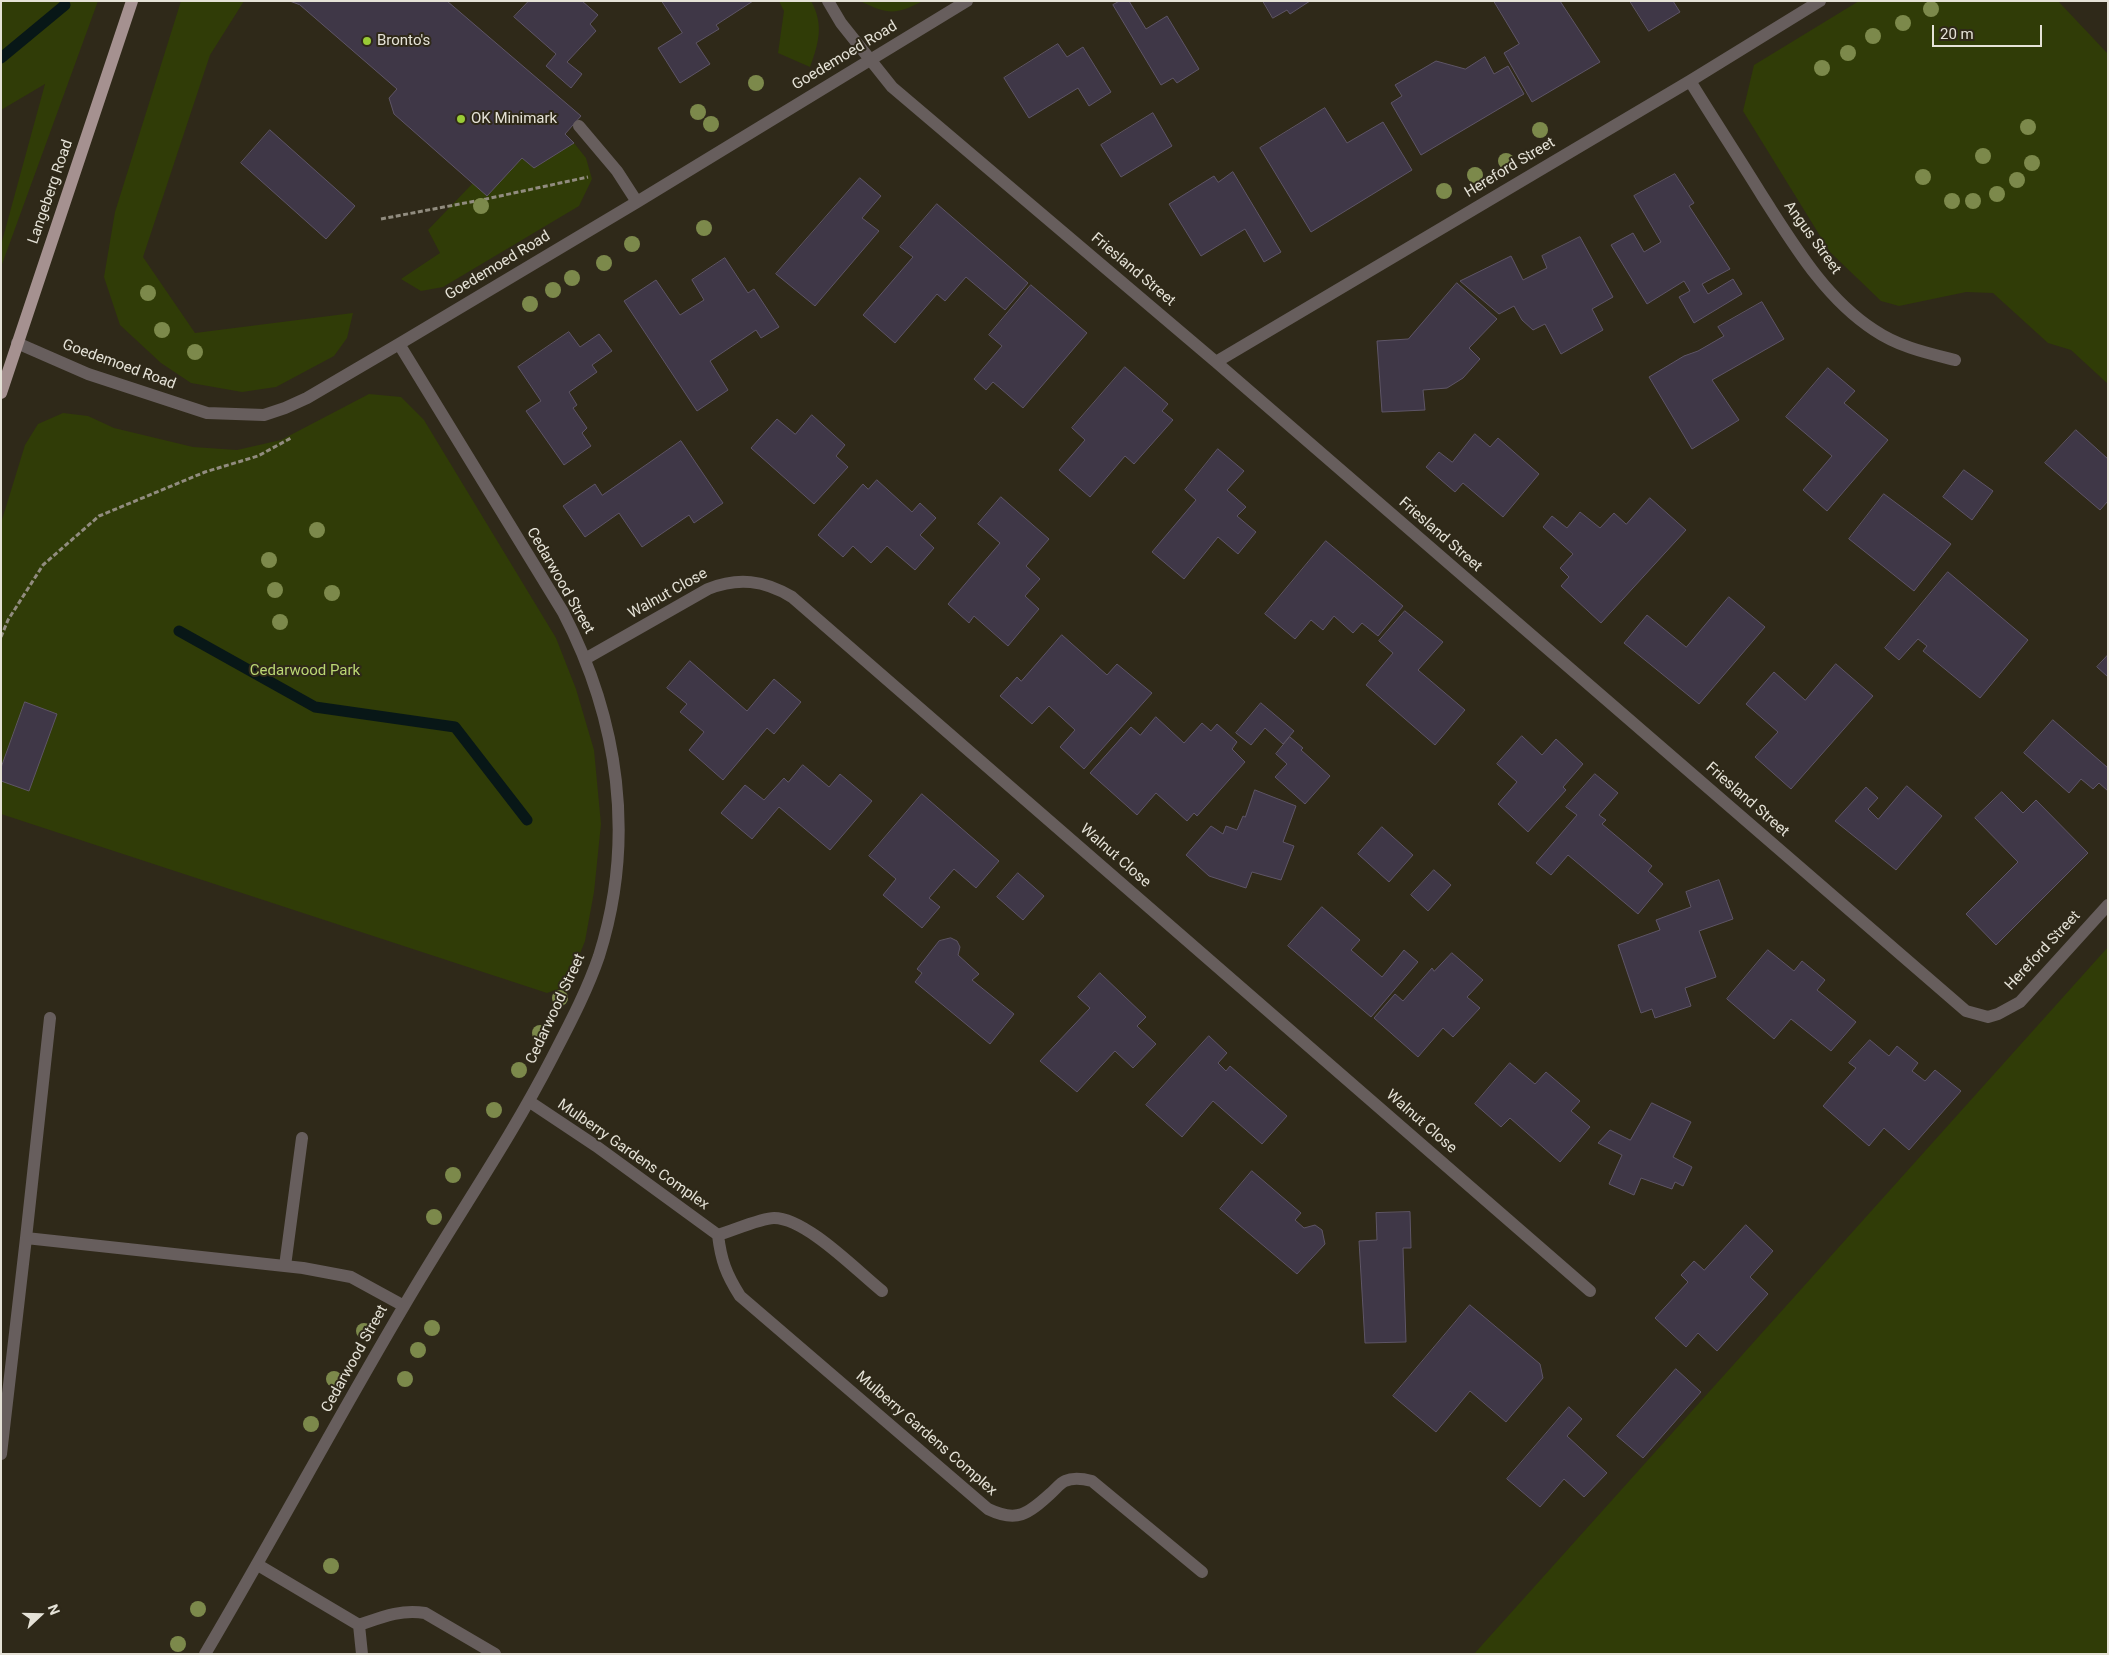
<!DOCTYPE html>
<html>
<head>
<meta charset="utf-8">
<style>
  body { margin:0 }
  #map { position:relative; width:2109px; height:1655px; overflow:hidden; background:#2f2919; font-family:Roboto,sans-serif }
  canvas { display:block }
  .frame { position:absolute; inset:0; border:2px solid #e5e2d7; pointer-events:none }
  .north { position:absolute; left:15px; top:1590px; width:50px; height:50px; -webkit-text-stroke:4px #2f2919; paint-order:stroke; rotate:69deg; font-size:14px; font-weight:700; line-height:20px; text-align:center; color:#e5e2d7 }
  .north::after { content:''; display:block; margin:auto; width:18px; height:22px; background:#e5e2d7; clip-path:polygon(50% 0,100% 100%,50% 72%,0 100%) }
  .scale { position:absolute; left:1932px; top:25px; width:110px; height:22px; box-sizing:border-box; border:2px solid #e5e2d7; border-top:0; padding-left:6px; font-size:15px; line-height:18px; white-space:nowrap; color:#e5e2d7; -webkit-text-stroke:4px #2f2919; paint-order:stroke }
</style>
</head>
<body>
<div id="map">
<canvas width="2109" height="1655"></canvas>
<div class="frame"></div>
<div class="north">N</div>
<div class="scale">20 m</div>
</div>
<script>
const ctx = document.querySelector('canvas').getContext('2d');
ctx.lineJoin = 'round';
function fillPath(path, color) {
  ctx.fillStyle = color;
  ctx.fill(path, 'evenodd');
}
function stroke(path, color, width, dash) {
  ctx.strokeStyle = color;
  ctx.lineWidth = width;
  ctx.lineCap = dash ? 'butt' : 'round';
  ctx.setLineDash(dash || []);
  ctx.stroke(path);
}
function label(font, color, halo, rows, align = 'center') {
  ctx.font = font + ' Roboto,sans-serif';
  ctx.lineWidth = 4;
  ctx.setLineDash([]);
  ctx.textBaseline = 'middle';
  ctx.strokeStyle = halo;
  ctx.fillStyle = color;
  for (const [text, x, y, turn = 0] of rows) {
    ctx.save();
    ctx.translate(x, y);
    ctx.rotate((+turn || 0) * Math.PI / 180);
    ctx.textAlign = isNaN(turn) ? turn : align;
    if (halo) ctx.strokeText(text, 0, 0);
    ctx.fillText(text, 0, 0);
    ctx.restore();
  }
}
fillPath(new Path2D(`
  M1,1H98L1,267V245L45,84L1,110Z
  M181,1H244L210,55L143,257L195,333L353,313L347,338L334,356L276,387L242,392L191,383L161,363L120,325L104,277L115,212Z
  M779,1H811C824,24 819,43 810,67L778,53L784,11Z
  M860,1H923C895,15 889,15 860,1Z
  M1859,1H2058L2108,54V384L2071,350L2048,343L1993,293L1966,292L1899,306L1881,301L1830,252L1743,111L1754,65Z
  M574,143L586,158L592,179L579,206L443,287L421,291L401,279L440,253L428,230L473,183L487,195L522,158L534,168Z
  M369,394L401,397L424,420L556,638L576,689L594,750L601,824L594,892L585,941L567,986L547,993L1,814V523L25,445L38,424L63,413L88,416L114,428L193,447L237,450L281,440Z
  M2108,947V1654H1474Z`), '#303c07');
stroke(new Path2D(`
  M1,58L65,5
  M179,631L315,707L455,727L527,820`), '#081717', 11);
const building = new Path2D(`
  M290,1H447L581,116L565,134L574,143L534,168L522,158L487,196L394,114L389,98L397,89L300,5Z
  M529,1H582L598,15L590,24L596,31L567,62L582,74L571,88L546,66L556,54L514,17Z
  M662,1H753L716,25L719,29L696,43L710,64L680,83L658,48L682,33Z
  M1120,1H1129L1146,29L1167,16L1199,69L1177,83L1173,78L1161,85L1113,5Z
  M1263,1H1310L1290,14L1287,10L1273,18Z
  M1494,1H1560L1600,62L1532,102L1504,53L1519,44Z
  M1630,1H1673L1680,12L1649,31Z
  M1058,44L1067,57L1083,47L1111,92L1089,106L1078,88L1029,118L1004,78Z
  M1485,57L1494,74L1508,66L1524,94L1421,155L1391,103L1402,96L1395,85L1436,61L1465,69Z
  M1325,108L1347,143L1383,122L1412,170L1311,232L1260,148Z
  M1153,113L1172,146L1121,177L1101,145Z
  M270,130L355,206L326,239L241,163Z
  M1233,172L1281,252L1264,262L1245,229L1201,256L1169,204L1214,176L1218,182Z
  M1675,174L1694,203L1689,206L1730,269L1702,284L1708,294L1733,279L1742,294L1694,323L1679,297L1690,291L1684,281L1647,304L1611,245L1633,233L1644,252L1661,242L1634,196Z
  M860,178L881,196L862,218L879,231L815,306L776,274Z
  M937,204L1028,283L1005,310L966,277L945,301L937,294L895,343L863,315L913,257L900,247Z
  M1580,237L1613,297L1592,309L1603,330L1561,354L1545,324L1533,330L1522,320L1514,306L1499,314L1460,281L1511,256L1523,280L1547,268L1542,256Z
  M725,258L748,293L754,289L779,327L761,338L756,330L710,361L728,390L697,411L624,301L656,280L680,315L704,300L692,280Z
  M1457,283L1497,319L1469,348L1480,359L1463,378L1447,388L1423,390L1425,410L1382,412L1377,341L1408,339Z
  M1031,285L1087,333L1023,408L993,382L986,390L974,379L1002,346L989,335Z
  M1762,302L1784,339L1712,380L1739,420L1692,449L1649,377L1684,356L1698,351L1724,336L1718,327Z
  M569,332L580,347L599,334L612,351L592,365L597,372L569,392L577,405L573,408L587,428L582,433L591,446L564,465L526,411L541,401L518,367Z
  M1125,367L1168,404L1162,411L1173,420L1134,464L1125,456L1090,497L1059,470L1085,440L1072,428Z
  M1828,368L1855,391L1844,403L1888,440L1827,511L1803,490L1832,456L1786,417Z
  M812,415L845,445L836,456L848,467L814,504L751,448L777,419L795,434Z
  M2076,430L2108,459V501L2100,510L2045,463Z
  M1475,434L1490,447L1498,438L1539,474L1503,517L1463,483L1455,492L1426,467L1439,452L1452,462Z
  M681,441L723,503L694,523L689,515L642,547L619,513L585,537L563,506L595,484L602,495Z
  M1218,449L1244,471L1227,490L1246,507L1237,516L1256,532L1238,554L1218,537L1184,579L1152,552L1196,500L1185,490Z
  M1964,470L1993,491L1972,520L1943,497Z
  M877,480L912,512L920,503L936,518L920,535L934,548L915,570L887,546L871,563L853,546L843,557L818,535L863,484L868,489Z
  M1884,494L1951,544L1914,591L1849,539Z
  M1001,497L1049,539L1026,566L1040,579L1025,596L1039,609L1008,646L974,616L969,623L948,604L1000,543L978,524Z
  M1650,498L1686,530L1601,623L1561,586L1569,577L1560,568L1573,554L1543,527L1552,516L1567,528L1580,512L1600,528L1614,513L1626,524Z
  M1326,541L1403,606L1378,636L1362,623L1353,633L1334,616L1323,630L1311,620L1295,639L1265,614Z
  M1948,572L2028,640L1980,698L1923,651L1927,646L1918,639L1899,660L1885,648Z
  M1729,597L1765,627L1699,704L1624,643L1647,615L1686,647Z
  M1405,611L1443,642L1418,670L1465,710L1435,745L1366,685L1393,653L1379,641Z
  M1062,635L1107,675L1117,664L1152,693L1084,769L1060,747L1075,730L1049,706L1032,724L1000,696L1017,677L1021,681Z
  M2108,655V677L2097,667Z
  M690,661L747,711L774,679L801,702L774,734L767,728L723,780L689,750L704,732L680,712L687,704L667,688Z
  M1836,664L1873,696L1791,789L1755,757L1778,732L1746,704L1774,672L1805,700Z
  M25,702L57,714L29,791L1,781V768Z
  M1261,703L1294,731L1283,744L1265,728L1251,745L1236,733Z
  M1156,717L1184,743L1202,723L1211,731L1217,724L1237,742L1232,749L1245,762L1197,816L1194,813L1187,821L1156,793L1137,815L1090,773L1131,727L1140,735Z
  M2053,720L2108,768V791L2099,783L2093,789L2081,779L2069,793L2024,753Z
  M1522,736L1542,755L1556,739L1583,764L1563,787L1566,790L1528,832L1498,804L1517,782L1497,764Z
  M1290,737L1303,748L1301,750L1330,776L1305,804L1275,777L1287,764L1276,754Z
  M803,765L829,787L840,774L872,801L830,850L779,807L752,839L721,813L745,785L764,800L784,778L788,782Z
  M1595,774L1618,793L1599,815L1606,820L1602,824L1652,866L1648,871L1663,884L1638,914L1568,855L1551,875L1536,863L1577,815L1566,807Z
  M1907,786L1942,816L1896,870L1835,821L1866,787L1878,798L1868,809L1878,819Z
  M1255,790L1296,806L1283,842L1294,846L1281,880L1252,872L1246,888L1209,876L1186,855L1211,826L1223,834L1226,826L1237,830L1243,816L1245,817Z
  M2002,792L2023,813L2036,800L2088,853L1996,945L1966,914L2018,862L1975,818Z
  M922,794L999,861L976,888L954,869L929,898L940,907L922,928L883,895L896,879L869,856Z
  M1382,827L1413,855L1389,882L1358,854Z
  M1434,870L1451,885L1428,911L1411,895Z
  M1018,873L1044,896L1023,920L997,897Z
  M1719,880L1733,919L1699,931L1716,977L1685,988L1691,1006L1655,1018L1652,1009L1641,1013L1618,945L1660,930L1656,920L1691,907L1686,892Z
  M1322,907L1360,940L1351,950L1382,977L1404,950L1418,962L1371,1017L1288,946Z
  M951,938L957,941L960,947L958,955L979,974L972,980L1014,1014L990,1044L915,982L922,973L917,969L939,941Z
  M1768,950L1794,971L1802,961L1825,980L1817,990L1856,1022L1831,1051L1791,1019L1774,1039L1727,999Z
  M1452,953L1483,980L1467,997L1480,1008L1453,1037L1443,1028L1418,1057L1374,1018L1395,994L1403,1001L1432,968L1434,971Z
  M1100,973L1146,1017L1137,1026L1156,1044L1133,1068L1115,1051L1077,1092L1040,1061L1090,1008L1078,997Z
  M1209,1036L1227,1053L1218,1063L1226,1071L1230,1066L1287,1116L1262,1144L1213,1101L1182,1137L1146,1105Z
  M1870,1040L1889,1056L1897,1046L1918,1063L1912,1071L1925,1081L1935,1070L1961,1091L1909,1150L1884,1128L1869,1146L1823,1106L1856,1068L1849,1063Z
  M1510,1063L1535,1084L1546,1072L1580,1101L1571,1111L1590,1127L1560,1162L1510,1118L1501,1127L1475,1104Z
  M1652,1103L1691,1122L1673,1157L1692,1167L1683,1186L1675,1182L1672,1189L1641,1178L1634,1195L1609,1184L1622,1155L1598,1143L1610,1130L1630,1140Z
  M1252,1171L1301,1213L1295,1220L1304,1228L1315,1225L1322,1230L1325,1244L1297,1274L1220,1209Z
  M1410,1212L1411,1248H1403L1406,1342L1365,1343L1359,1241L1377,1240L1376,1213Z
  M1746,1225L1773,1251L1750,1277L1768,1294L1717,1351L1698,1333L1686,1347L1655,1318L1688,1282L1681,1275L1694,1261L1704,1270Z
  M1470,1305L1540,1364L1543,1378L1506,1422L1470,1391L1436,1432L1393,1396Z
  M1676,1369L1701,1392L1643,1458L1617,1436Z
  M1569,1407L1582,1419L1567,1436L1607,1473L1584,1497L1564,1479L1540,1507L1507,1479Z`);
fillPath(building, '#3f3747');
stroke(building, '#5e5566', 1);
stroke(new Path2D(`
  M381,219L486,199L588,177
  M1,637L8,620L43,565L99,516L205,472L258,456L291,438`), '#918c7f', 3, [5, 2.5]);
stroke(new Path2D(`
  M828,1L841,23L892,87L1216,362L1966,1011L1988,1017L1998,1014L2020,1002L2108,905
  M1690,81C1714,120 1739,158 1763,197C1794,245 1825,298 1874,330C1899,347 1927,353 1955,360
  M579,126L617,171L637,202
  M17,343L88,374L207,413L264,415L285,408L307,398L399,344L637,202L967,1
  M1216,362L1690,81L1820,1
  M585,659L708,589C738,577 764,580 792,597L1590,1291
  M530,1102L596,1146L718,1235C721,1260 726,1274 740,1296L988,1509C1017,1523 1028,1514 1050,1494C1055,1490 1060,1483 1065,1481C1074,1477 1084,1479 1092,1481L1202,1572
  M718,1235C732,1231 761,1218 774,1218C806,1218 857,1271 882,1291
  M26,1238L50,1018
  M285,1266L302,1138
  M1,1454L26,1238L303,1268L351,1277L404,1306
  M258,1565L359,1625L362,1654
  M359,1625C382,1617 401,1609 425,1613L495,1654
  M205,1654C273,1539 336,1421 404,1306C453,1222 509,1142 553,1056C570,1023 587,991 599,956C636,839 619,720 563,612L399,344`), '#675e5d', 12);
stroke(new Path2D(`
  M1,393L132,1`), '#a59190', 12);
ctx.fillStyle = '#7c894b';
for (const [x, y] of [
  [1931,9],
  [1903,23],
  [1873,36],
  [1848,53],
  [1822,68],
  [756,83],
  [698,112],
  [711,124],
  [2028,127],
  [1540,130],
  [1983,156],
  [1506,161],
  [2032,163],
  [1475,175],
  [1923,177],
  [2017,180],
  [1444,191],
  [1997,194],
  [1952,201],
  [1973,201],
  [481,206],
  [704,228],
  [632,244],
  [604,263],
  [572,278],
  [553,290],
  [148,293],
  [530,304],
  [162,330],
  [195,352],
  [317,530],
  [269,560],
  [275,590],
  [332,593],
  [280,622],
  [560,998],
  [540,1033],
  [519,1070],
  [494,1110],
  [453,1175],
  [434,1217],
  [432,1328],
  [364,1331],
  [418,1350],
  [334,1379],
  [405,1379],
  [311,1424],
  [331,1566],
  [198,1609],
  [178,1644]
]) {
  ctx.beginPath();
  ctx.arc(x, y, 8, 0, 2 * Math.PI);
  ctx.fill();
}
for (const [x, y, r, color] of [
  [367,41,5,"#99cb36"],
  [461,119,5,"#99cb36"]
]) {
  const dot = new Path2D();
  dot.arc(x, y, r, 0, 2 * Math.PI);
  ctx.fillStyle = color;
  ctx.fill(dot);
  stroke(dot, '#2f2919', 2);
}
label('15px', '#e5e2d7', '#2f2919', [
  ["Bronto's",377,41],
  ["OK Minimark",471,119]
], 'left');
label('15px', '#e5e2d7', '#2f2919', [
  ["Goedemoed Road",845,56,-31],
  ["Hereford Street",1510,168,-31],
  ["Langeberg Road",51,192,-71],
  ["Angus Street",1812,238,54],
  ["Goedemoed Road",498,266,-31],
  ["Friesland Street",1133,270,40],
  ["Goedemoed Road",119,365,20],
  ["Friesland Street",1440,535,41],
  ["Cedarwood Street",560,581,60],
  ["Walnut Close",668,594,-29],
  ["Friesland Street",1747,800,41],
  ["Walnut Close",1115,856,41],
  ["Hereford Street",2043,951,-47],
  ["Cedarwood Street",556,1009,-65],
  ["Walnut Close",1421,1122,41],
  ["Mulberry Gardens Complex",633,1155,35],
  ["Cedarwood Street",355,1359,-61],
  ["Mulberry Gardens Complex",926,1434,41]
]);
label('15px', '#bbd774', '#2f2919', [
  ["Cedarwood Park",305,671]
]);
</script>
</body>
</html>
